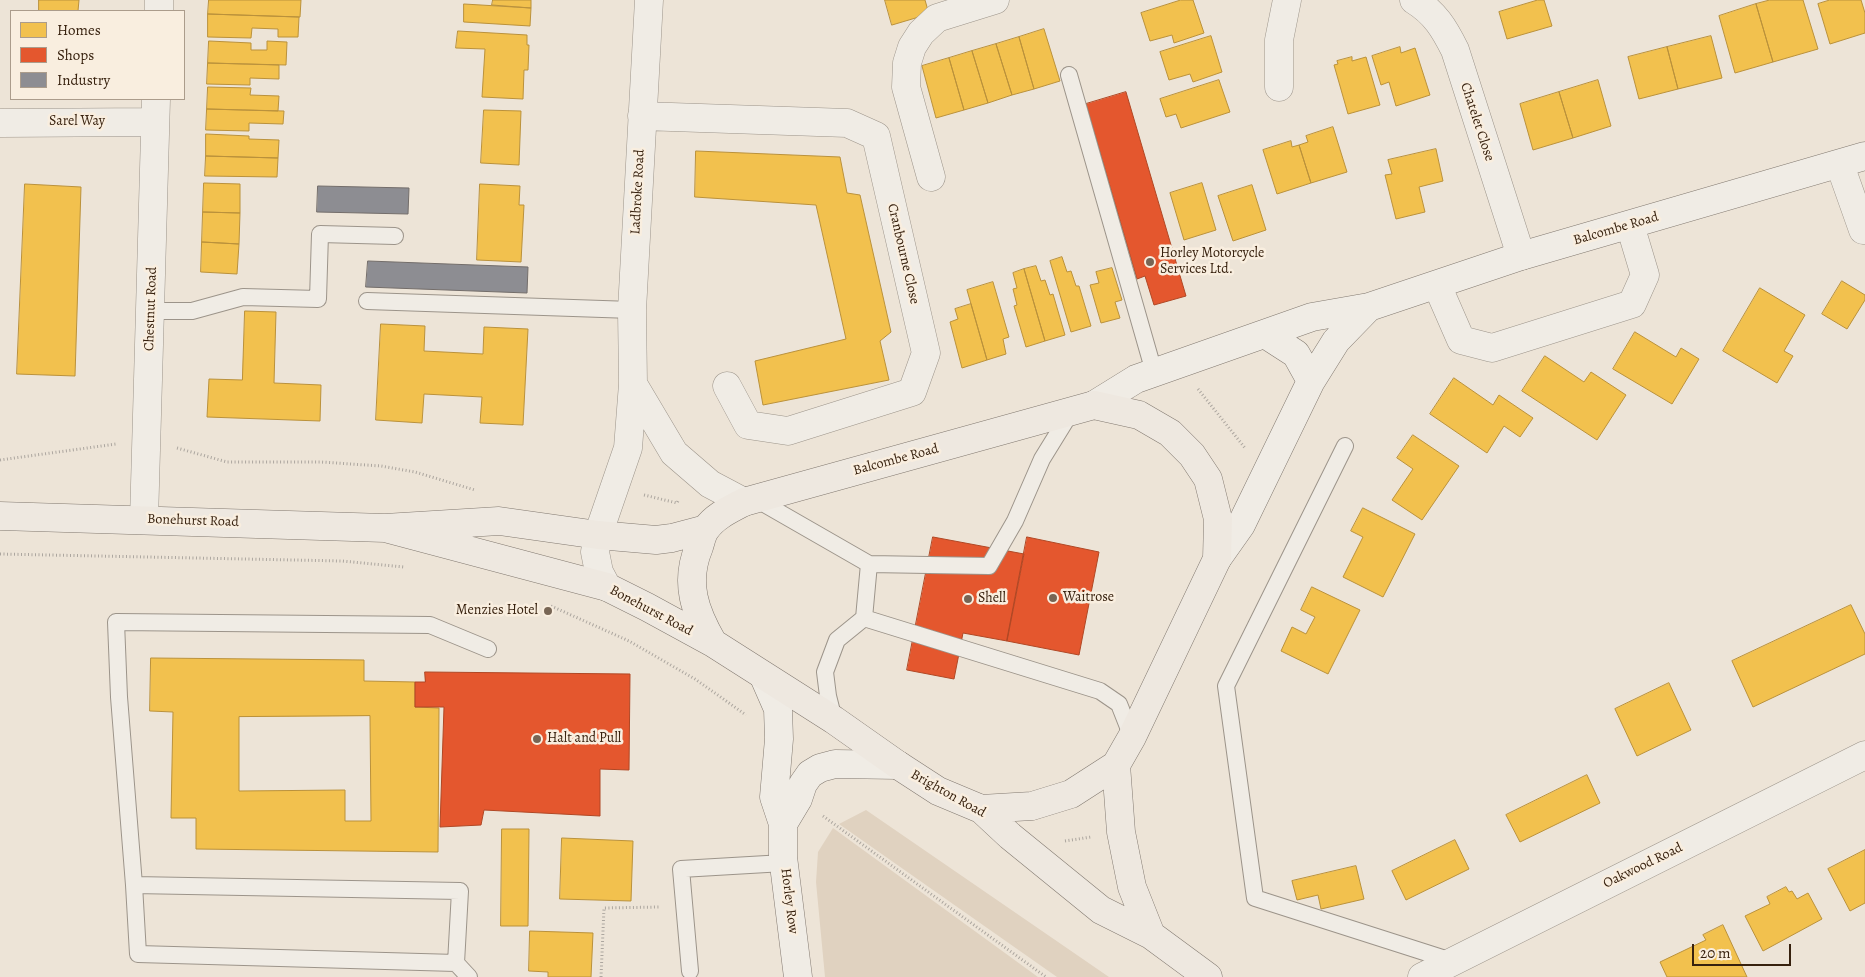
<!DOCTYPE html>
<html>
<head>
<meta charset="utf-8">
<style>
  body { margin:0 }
  #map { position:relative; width:1865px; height:977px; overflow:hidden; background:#ede4d7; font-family:Alegreya,serif }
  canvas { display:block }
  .legend { position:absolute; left:10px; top:10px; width:175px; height:90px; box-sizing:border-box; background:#f9eedf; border:1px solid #ab9c8b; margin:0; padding:6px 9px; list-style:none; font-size:15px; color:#37210e }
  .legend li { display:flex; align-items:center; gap:10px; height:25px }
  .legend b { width:25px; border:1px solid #ab9c8b }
  .scale { position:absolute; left:1692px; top:944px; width:99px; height:22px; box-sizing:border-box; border:2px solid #37210e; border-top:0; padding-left:6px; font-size:15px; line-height:18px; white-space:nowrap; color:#37210e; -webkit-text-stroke:4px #f9eedf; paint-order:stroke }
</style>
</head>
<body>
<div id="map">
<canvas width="1865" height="977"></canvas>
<ul class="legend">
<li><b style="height:14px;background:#f2c14e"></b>Homes</li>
<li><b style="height:14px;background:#e4572e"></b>Shops</li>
<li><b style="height:14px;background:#8d8d92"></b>Industry</li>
</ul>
<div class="scale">20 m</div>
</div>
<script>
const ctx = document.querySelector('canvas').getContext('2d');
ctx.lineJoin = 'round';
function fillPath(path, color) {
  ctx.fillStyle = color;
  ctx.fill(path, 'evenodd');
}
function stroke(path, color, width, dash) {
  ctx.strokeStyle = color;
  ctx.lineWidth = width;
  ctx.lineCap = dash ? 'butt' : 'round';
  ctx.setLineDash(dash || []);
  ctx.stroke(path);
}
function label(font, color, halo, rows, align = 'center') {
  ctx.font = font + ' Alegreya,serif';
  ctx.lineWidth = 5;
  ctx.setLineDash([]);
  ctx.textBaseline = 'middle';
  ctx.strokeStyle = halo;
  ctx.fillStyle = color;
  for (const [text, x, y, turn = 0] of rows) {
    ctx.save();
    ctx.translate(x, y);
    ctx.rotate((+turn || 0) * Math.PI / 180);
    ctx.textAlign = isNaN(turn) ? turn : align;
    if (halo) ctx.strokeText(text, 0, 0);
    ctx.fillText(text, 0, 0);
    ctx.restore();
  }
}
fillPath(new Path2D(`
  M866,810L1109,977H1057L839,824Z
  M833,828L1038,977H825L816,882L818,852Z`), '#e0d2c0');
const homes = new Path2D(`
  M39,0H79L78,11H39Z
  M209,0H301L300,17L208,14Z
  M493,0H531V8L492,5Z
  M885,0H925L929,14L892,25Z
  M1181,0H1193L1204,33L1174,43L1172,35L1150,41L1141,13Z
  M1538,0H1544L1552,26L1507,39L1499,12Z
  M1770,0H1803L1818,49L1773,62L1756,4Z
  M1830,0H1861L1865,13V33L1830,44L1818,4Z
  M464,4L531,8L530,26L464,22Z
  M1756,4L1773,62L1735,73L1719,16Z
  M208,14L299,17L298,37H278V29L252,28L251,38L208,37Z
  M1044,29L1060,81L1034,89L1019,37Z
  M458,31L527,35V45H529L528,70H524L523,99L482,97L485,49L456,48Z
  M1211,36L1222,72L1193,82L1190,74L1169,80L1160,52Z
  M1711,36L1722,78L1678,89L1667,47Z
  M1019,37L1034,89L1012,95L996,44Z
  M209,41L251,43V50H267V41L287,42L286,65L208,63Z
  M996,44L1012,95L988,103L972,51Z
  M1400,47L1401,53L1415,48L1430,95L1396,106L1389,82L1381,85L1372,56Z
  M1667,47L1678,89L1639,99L1628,57Z
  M972,51L988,103L964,110L949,58Z
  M1352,57V61L1366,57L1380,105L1348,114L1334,65L1338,64L1337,61Z
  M949,58L964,110L936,118L922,66Z
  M208,63L279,65V79L250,78V85L207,84Z
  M1219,80L1230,112L1181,128L1176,114L1166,117L1160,99Z
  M1598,80L1611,126L1573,138L1559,92Z
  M208,87L251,88L250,95L279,96L278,111L207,109Z
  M1559,92L1573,138L1533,150L1520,104Z
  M207,109L284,111L283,124L249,123V131L206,130Z
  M484,110L521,111L519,165L481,163Z
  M1333,127L1347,172L1311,183L1299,145L1308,142L1306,136Z
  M206,134L249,136V139L279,140L278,158L206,156Z
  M1291,141L1292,147L1299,145L1311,183L1277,194L1263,150Z
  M1436,149L1443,181L1419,187L1425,212L1396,219L1385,175L1392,174L1388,160Z
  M696,151L840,157L847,193L860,195L891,332L880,341L889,380L763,405L755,361L846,339L816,205L695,197Z
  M206,156L278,158L277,177L205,176Z
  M204,183L240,184V213L203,212Z
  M1202,183L1216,230L1184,240L1170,193Z
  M25,184L81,187L75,376L17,374Z
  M480,184L520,186L519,205H524L521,262L477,260Z
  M1252,185L1266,230L1233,241L1218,196Z
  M203,212L240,213L239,244L202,242Z
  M202,242L239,244L237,274L201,272Z
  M1062,257L1067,272L1071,271L1076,286H1079L1091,326L1071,332L1050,261Z
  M1036,266L1041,281L1045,280L1050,295L1053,294L1065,335L1045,341L1024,269Z
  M1112,268L1122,300L1115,302L1120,318L1101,323L1090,285L1099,283L1096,272Z
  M1024,269L1045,341L1026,347L1014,306L1017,305L1013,289L1017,288L1013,273Z
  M1842,281L1865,295V300L1847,329L1822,314Z
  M993,282L1009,337L1003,339L1006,354L987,360L967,290Z
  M1760,288L1805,315L1784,351L1793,356L1777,383L1723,351Z
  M971,304L987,360L962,368L950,322L958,319L955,309Z
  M245,311L276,312L274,383L321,385L320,421L207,417L209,379L242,380Z
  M381,324L425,326L424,351L483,354L484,327L528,329L523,425L480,423L482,397L424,394L422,423L376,420Z
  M1635,332L1676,357L1681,348L1699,359L1672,404L1613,369Z
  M1545,356L1584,382L1591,372L1626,395L1597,440L1522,391Z
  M1454,378L1493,405L1499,395L1533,418L1520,437L1504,426L1487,453L1430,414Z
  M1413,435L1459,466L1422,520L1392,500L1413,469L1397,458Z
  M1363,508L1415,534L1383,597L1343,577L1363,537L1351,531Z
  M1312,587L1360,610L1328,674L1281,651L1292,627L1306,634L1315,617L1301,610Z
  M1851,605L1865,634V654L1753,707L1732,661Z
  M151,658L364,660V681L415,682V707L439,708L438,852L196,849V818H171L173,712L150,711ZM370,716L371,821H345V790L239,791V717Z
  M1669,683L1691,730L1637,756L1615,709Z
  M1587,775L1600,803L1520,842L1506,815Z
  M502,829H529L528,926H501Z
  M562,838L633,841L631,901L560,899Z
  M1455,840L1469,869L1406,900L1392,871Z
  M1865,850V903L1850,911L1828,869Z
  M1356,866L1364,899L1321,909L1318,895L1297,900L1292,881Z
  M1786,887L1789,892L1792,891L1797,899L1808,893L1822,919L1763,951L1745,916L1770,904L1767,897Z
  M1723,925L1747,977H1667L1660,962L1706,940L1703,935Z
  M530,931L593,933L591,977H548V972L529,971Z`);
fillPath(homes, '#f2c14e');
stroke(homes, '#ba913b', 1);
const shops = new Path2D(`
  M1126,92L1186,296L1154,305L1145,276L1137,279L1086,104Z
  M933,537L1024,554L1007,641L963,633L954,679L907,670Z
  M1027,537L1099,552L1079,655L1007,641Z
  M425,672L630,674L629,770L600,769V816L484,810L481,825L440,827L444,707H415V682H425Z`);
fillPath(shops, '#e4572e');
stroke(shops, '#b04724', 1);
const industry = new Path2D(`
  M318,186L409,188L408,214L317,212Z
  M368,261L528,267L527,293L366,287Z`);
fillPath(industry, '#8d8d92');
stroke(industry, '#736d6a', 1);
const lane = new Path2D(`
  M1069,75L1154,372
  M367,301L632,310
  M151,311H192L243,297L318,299L320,234L395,236
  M1345,446L1226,686L1255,898L1452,961
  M754,498L869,564L989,566L1015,521L1042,459L1071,412
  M864,618L1100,691L1119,704L1132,737
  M834,720L828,696L825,672L837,640L864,618L869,564
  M134,885L119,697L116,622L430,625L488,649
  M456,963L460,891L134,885L138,954L456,963L469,977
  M690,971L681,869L784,863`);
const street = new Path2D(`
  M1414,0C1435,13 1444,28 1455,50L1521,256
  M159,11V0
  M1279,87V40L1287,0
  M642,116L847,123L876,136L926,353L912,392L788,431L748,425L727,386
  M0,123L155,122
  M1840,165L1863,230L1865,229
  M931,177L906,87L907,63L912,47L921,33L937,18L995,0
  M1437,285L1461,340L1492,348L1632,304L1645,275L1630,225
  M633,384L674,453L710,484L744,502
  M144,520L156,99
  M607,587L599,572L595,552L598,535L628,448L633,384L632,310L649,0
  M1422,977L1865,755`);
const secondary = new Path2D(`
  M1265,334L1296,354L1311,381
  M1094,405L1136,379L1312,317L1369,307L1521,256L1865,156
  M1217,559L1241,525L1311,381L1336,341L1369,307
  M764,677L778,709L779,739L774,797L783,824V857L798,977
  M783,824L798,799L803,784L810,774L820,768L835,764L898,765`);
const primary = new Path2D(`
  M0,516L385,528L499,521L598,535L656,540L672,538L706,529
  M385,528L607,587L647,607L713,643L834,720L898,765L938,791L981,809L1010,836L1101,910L1151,935L1208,977
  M713,643C695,612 684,583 699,547C701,541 702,534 706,529C715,516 731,509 744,502L1094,405L1139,415L1170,433L1192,455L1208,479L1218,519L1217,559L1132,737L1116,765L1071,794L1032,806L981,809
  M1116,765L1121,832L1132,887L1151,935`);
stroke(lane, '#9c948a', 18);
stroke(street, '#9c948a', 29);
stroke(secondary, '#827970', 29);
stroke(primary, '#827970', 29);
stroke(new Path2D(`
  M1198,389L1245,448
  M177,448L227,462H321L381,466L415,472L475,490
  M0,460L116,444
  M644,495L677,503L678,501
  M0,554L342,561L404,567
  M551,606L629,641L695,679L746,715
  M823,816L1046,977
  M1065,841L1091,837
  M601,977L604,908L659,907`), '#aca69f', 3, [1, 2.5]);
stroke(lane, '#f0ece5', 16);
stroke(street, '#f0ece5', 28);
stroke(secondary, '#f0ece5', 28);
stroke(primary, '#eee8e0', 28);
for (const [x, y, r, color] of [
  [1150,262,5,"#776554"],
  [1053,598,5,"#776554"],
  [968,599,5,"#776554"],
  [548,611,5,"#776554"],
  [537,739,5,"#776554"]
]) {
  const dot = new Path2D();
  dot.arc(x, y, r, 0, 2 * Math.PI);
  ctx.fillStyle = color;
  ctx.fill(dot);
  stroke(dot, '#f9eedf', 2);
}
label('14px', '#37210e', '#f9eedf', [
  ["Sarel Way",77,122],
  ["Chatelet Close",1477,122,72],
  ["Ladbroke Road",638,192,-87],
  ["Balcombe Road",1616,229,-16],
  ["Cranbourne Close",903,254,77],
  ["Chestnut Road",151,309,-88],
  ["Balcombe Road",896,460,-15],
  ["Bonehurst Road",193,521,2],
  ["Bonehurst Road",651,611,28],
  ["Brighton Road",948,794,29],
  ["Oakwood Road",1643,866,-26],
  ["Horley Row",789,901,83]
]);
label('14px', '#37210e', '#f9eedf', [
  ["Horley Motorcycle",1160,254],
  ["Services Ltd.",1160,270],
  ["Waitrose",1063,598],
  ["Shell",978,599],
  ["Menzies Hotel",538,611,"right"],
  ["Halt and Pull",547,739]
], 'left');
</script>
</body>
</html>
